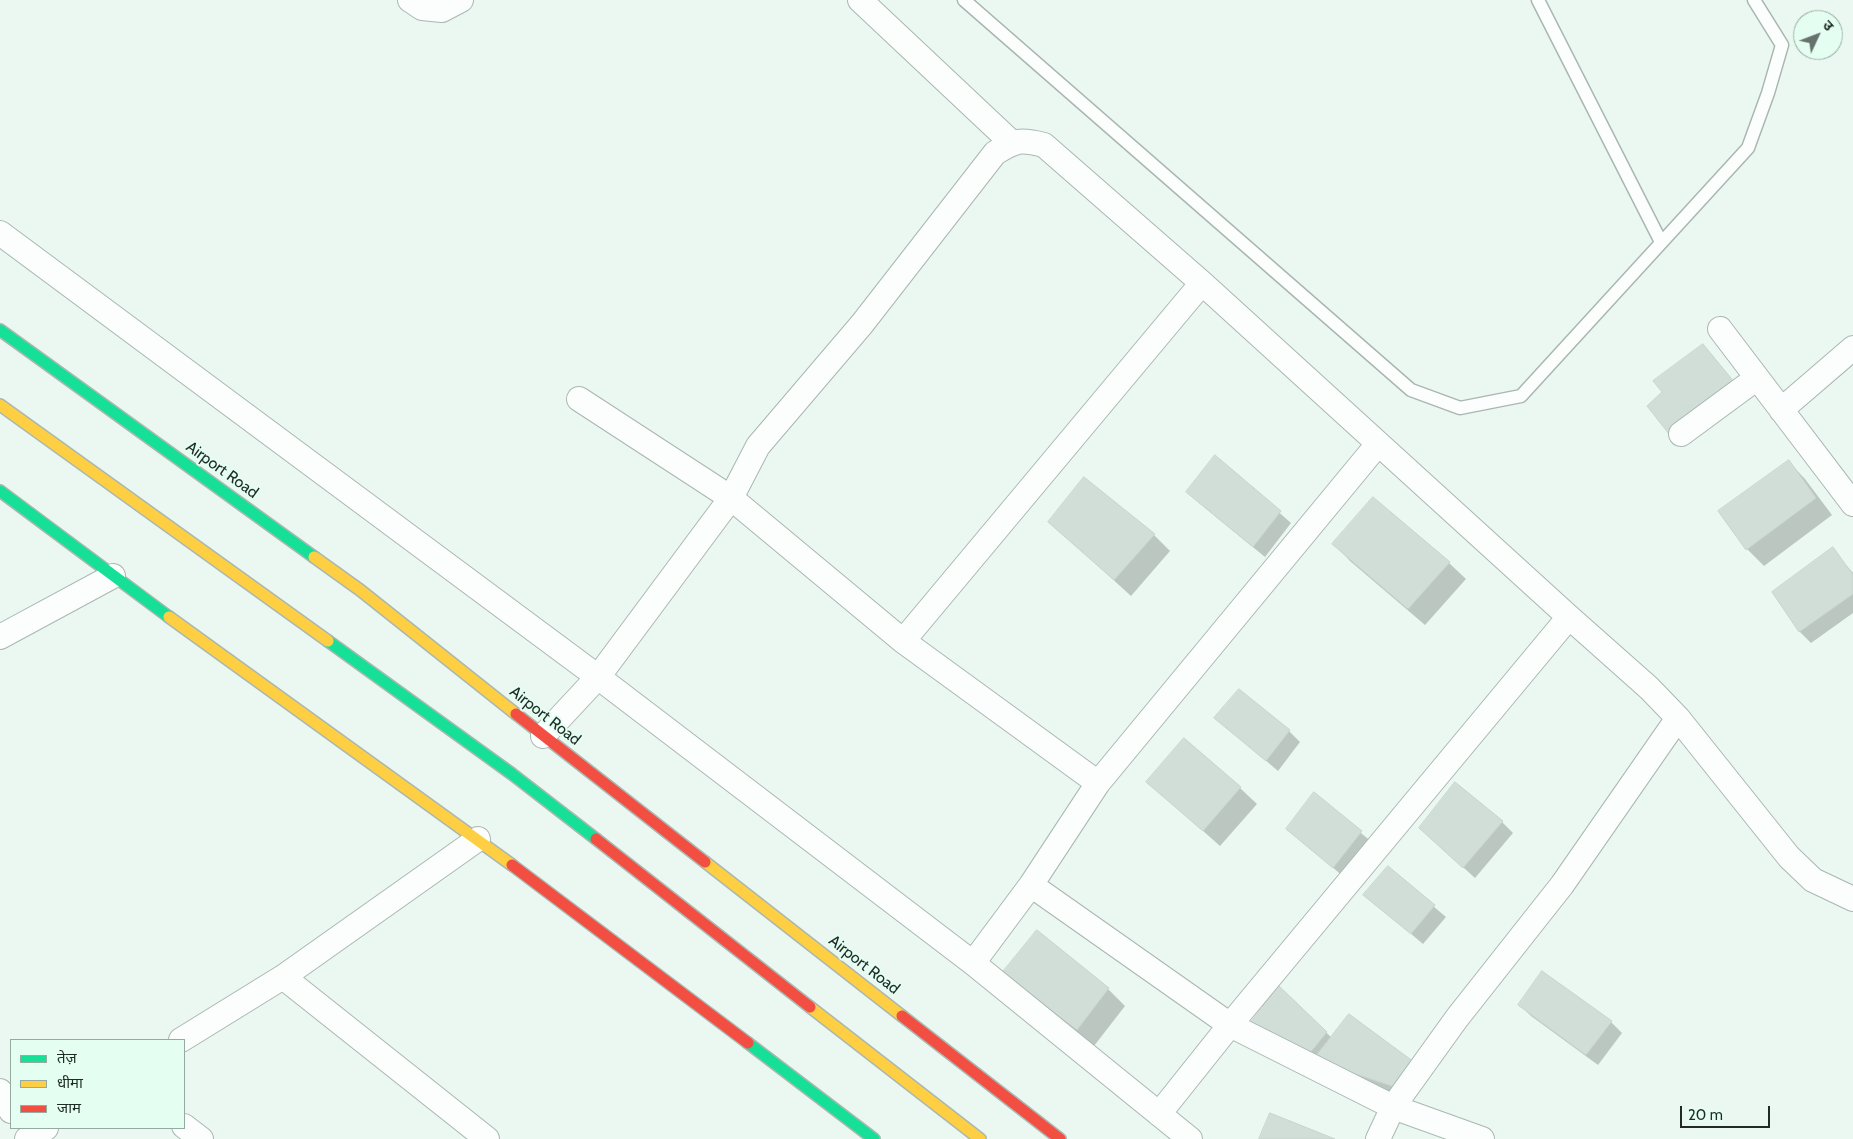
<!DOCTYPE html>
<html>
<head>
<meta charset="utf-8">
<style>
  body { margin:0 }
  #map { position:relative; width:1853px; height:1139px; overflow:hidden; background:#eaf8f1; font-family:Cabin,"Noto Sans Devanagari",sans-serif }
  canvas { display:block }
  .legend { position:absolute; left:10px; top:1039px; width:175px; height:90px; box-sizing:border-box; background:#e4fef2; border:1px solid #95aaa0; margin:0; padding:6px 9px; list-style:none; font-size:15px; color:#1f2c26 }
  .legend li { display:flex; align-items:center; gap:10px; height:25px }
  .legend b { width:25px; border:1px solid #95aaa0 }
  .north { position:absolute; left:1793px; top:10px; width:50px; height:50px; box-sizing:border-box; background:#e4fef2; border:1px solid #95aaa0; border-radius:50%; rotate:47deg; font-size:14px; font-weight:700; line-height:20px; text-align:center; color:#1f2c26 }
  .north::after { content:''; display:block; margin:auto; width:18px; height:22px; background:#66736d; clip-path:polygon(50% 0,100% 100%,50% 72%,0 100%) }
  .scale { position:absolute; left:1680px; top:1106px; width:90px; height:22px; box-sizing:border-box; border:2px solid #1f2c26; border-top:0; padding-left:6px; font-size:15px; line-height:18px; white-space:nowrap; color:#1f2c26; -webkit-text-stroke:4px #e4fef2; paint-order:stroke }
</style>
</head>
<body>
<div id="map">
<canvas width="1853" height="1139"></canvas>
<ul class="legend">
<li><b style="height:6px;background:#16e098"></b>तेज़</li>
<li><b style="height:6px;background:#ffcf43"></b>धीमा</li>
<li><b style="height:6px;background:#f24e42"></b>जाम</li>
</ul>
<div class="north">उ</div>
<div class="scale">20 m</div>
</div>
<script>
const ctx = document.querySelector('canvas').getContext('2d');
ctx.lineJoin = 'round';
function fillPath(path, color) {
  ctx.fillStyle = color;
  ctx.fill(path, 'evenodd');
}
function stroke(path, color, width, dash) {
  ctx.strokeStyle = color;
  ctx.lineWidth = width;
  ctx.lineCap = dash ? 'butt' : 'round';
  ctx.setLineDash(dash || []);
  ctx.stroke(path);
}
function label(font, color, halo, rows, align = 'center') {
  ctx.font = font + ' Cabin,sans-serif';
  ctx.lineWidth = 4;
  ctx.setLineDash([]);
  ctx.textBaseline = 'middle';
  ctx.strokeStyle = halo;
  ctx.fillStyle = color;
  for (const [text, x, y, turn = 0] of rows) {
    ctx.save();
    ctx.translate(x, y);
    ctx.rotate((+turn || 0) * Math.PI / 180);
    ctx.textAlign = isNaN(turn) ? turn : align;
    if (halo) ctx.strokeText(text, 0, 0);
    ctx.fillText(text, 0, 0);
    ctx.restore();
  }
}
fillPath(new Path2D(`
  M1216,457L1291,523L1265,557L1199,503Z
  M1789,462L1805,479L1832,515L1764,566L1747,549Z
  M1050,522L1154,535L1170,551L1131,596Z
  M1334,544L1449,563L1466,579L1425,625L1350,561Z
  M1832,549L1853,573V613L1811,643L1800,632L1773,592Z
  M1216,718L1289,731L1300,742L1278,771Z
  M1148,782L1240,788L1257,804L1220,846Z
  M1314,794L1373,843L1345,878L1288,829Z
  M1502,822L1513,833L1475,878L1432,839Z
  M1388,868L1446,917L1423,944L1365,895Z
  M1279,988L1332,1038L1350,1016L1406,1097L1325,1071L1262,1036Z
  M1020,989H1108L1125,1006L1094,1046Z
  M1520,1005L1611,1022L1622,1033L1598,1065L1531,1016Z`), '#0003');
const building = new Path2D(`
  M1703,344L1735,383L1669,434L1647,406L1662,392L1653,381Z
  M1215,455L1281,511L1253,547L1186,492Z
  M1789,460L1816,498L1746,550L1718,511Z
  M1084,477L1155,534L1114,580L1048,522Z
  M1373,497L1450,562L1408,609L1332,544Z
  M1833,547L1853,575V594L1799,632L1772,592Z
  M1239,689L1290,730L1266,761L1214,718Z
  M1184,738L1241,787L1203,831L1146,782Z
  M1455,782L1503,821L1463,868L1419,828Z
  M1314,792L1362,831L1333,868L1286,829Z
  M1388,866L1435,905L1411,934L1363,895Z
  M1037,930L1109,988L1077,1030L1002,973Z
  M1542,971L1612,1021L1586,1055L1518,1005Z
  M1279,986L1327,1032L1309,1054L1249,1025Z
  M1349,1014L1414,1062L1395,1087L1313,1060Z
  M1270,1113L1335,1139H1259Z`);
fillPath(building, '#d1ded8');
stroke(building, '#c7d4ce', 1);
const lane = new Path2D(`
  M964,0L1411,390L1460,408L1521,396L1748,148L1768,93L1782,45L1754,0
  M1538,0L1661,242`);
const street = new Path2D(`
  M410,0L422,8L442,10L461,0
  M860,0L1012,143
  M0,233L598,677L973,963L1190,1139
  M1720,329L1853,504
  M579,399L731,498L903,641L1098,783
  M1781,410L1853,348
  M1681,434L1757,378
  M0,637L113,576
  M903,641L1202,283
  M543,736L598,677L731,498L758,446L862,324L995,153C1016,140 1020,139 1044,145L1202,283L1569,617L1649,688L1678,718L1789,857L1813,880L1853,899
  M1031,885L1230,1025L1159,1114
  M973,963L1031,885L1098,783L1378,444
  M283,977L487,1139
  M181,1040L283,977L478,839
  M0,1091L11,1111
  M184,1126L201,1139
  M27,1139L46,1128
  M1378,1139L1393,1107L1457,1018L1562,885L1678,718
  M1482,1139L1393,1107L1230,1025L1569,617`);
const fast = new Path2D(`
  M0,330L314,557
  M0,491L169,617
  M328,641L512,774L596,839
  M748,1043L874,1139`);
const slow = new Path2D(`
  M0,405L328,641
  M314,557L360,590L516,714
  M169,617L512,865
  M705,862L902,1016
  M810,1007L980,1139`);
const jam = new Path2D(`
  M516,714L705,862
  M596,839L810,1007
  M512,865L748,1043
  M902,1016L1060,1139`);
stroke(lane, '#aab7b1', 15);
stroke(street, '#aab7b1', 26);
stroke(fast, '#aab7b1', 14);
stroke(slow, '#aab7b1', 14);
stroke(jam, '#aab7b1', 14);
stroke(lane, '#fcfefd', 12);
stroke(street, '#fcfefd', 24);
stroke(fast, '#16e098', 11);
stroke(slow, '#ffcf43', 11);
stroke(jam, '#f24e42', 11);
label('16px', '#1f2c26', '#e4fef2', [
  ["Airport Road",222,470,36],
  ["Airport Road",545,716,38],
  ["Airport Road",864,965,38]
]);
</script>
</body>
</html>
